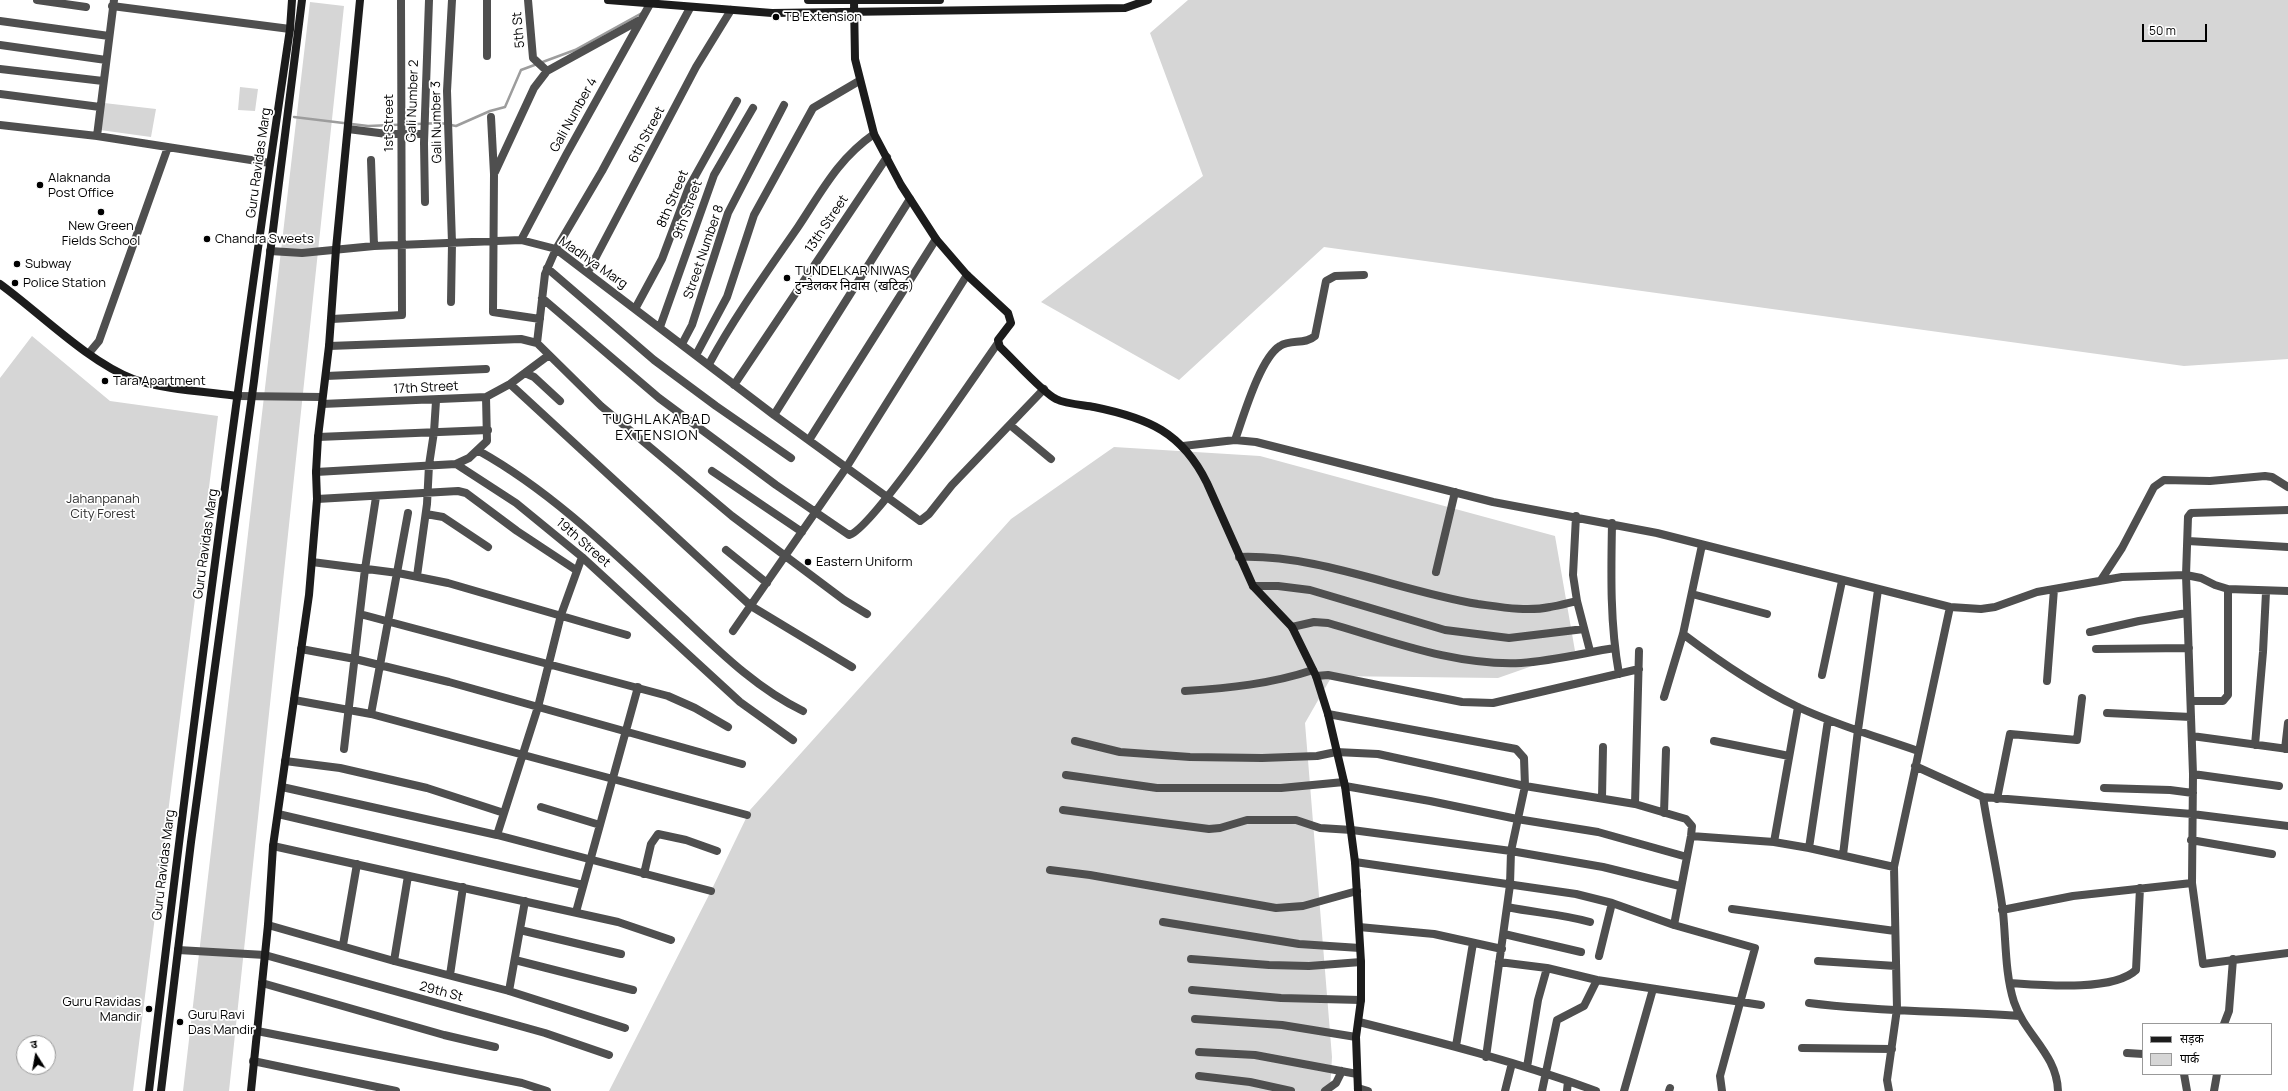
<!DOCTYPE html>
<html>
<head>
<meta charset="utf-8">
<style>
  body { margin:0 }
  #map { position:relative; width:2288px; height:1091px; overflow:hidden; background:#fff; font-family:Manrope,"Noto Sans Devanagari",sans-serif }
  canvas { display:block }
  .legend { position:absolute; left:2142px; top:1023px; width:130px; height:52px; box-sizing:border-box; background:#fff; border:1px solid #999; margin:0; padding:5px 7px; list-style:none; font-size:12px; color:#000 }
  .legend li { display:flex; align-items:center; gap:8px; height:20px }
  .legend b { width:20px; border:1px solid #999 }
  .north { position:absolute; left:16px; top:1035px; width:40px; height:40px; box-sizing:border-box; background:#fff; border:1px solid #999; border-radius:50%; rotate:349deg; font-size:11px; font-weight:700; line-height:16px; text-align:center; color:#000 }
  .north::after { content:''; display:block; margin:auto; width:14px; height:18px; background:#000; clip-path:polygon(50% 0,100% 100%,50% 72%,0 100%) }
  .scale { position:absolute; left:2142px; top:24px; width:65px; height:18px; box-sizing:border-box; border:2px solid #000; border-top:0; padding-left:5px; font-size:12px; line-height:14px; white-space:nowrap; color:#000; -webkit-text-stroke:3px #fff; paint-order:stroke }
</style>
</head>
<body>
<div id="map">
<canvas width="2288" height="1091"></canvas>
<ul class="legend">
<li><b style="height:5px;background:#1c1c1c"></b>सड़क</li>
<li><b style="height:11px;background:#d6d6d6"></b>पार्क</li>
</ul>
<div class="north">उ</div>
<div class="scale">50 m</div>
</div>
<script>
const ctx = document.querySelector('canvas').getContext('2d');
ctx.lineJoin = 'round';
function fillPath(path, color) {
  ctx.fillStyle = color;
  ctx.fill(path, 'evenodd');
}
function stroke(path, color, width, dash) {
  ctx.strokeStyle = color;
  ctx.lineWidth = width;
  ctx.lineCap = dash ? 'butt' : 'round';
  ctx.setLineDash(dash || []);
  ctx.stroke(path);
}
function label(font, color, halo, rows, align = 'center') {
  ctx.font = font + ' Manrope,"Noto Sans Devanagari",sans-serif';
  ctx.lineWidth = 3.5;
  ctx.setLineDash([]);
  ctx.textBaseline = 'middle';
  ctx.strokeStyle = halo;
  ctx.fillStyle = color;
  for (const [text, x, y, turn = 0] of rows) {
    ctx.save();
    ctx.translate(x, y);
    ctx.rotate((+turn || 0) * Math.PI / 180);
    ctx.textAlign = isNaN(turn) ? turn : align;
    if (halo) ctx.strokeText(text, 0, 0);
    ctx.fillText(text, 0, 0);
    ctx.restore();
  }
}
fillPath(new Path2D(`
  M1188,0H2288V359L2184,366L1324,247L1179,380L1041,302L1203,176L1150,33Z
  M310,2L344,6L229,1091H183Z
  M240,87L258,89L255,111L238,110Z
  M104,103L156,109L151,137L100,130Z
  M32,336L110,401L218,416L133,1091H0V378ZM24,1043H48V1067H24Z
  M1114,447L1260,456L1555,536L1575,651L1498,678L1332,676L1305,723L1332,1057L1330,1091H609L711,891L750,810L1011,519Z`), '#d6d6d6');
stroke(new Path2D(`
  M294,117L368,126L441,123L456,126L490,111L505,107L521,70L575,50L642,13`), '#9d9d9d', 2.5);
stroke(new Path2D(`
  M37,0L86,7
  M487,0V56
  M528,0L533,58L547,71
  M112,6L290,29
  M0,21L109,36
  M0,45L106,60
  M0,69L103,81
  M0,94L100,107
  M491,117L494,174L493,312L540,319
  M0,125L97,136L270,163
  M348,129L387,134H424
  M97,136L114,0
  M371,160L374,246
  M495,172L534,88L547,71L638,21
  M425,202L424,143L429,0
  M521,240L566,155L650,4
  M270,251L302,253L374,246L521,240L556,249L774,415L920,521L929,514L952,485L1044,389
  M547,268L654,360L716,406L791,458
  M588,272L696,67L731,10
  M542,298L659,398L776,485L849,535C872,530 977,372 998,343
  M451,302L452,243L447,91L452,0
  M635,309L662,259L689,187L737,101
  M332,319L402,315L401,0
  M660,327L714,175L753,108
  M537,343L545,274L556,249L602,171L690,8
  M682,344L692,325L728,213L784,105
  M329,346L521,339L537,343L601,406L732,516L844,600L867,614
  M89,353L99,341L168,147
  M696,355L727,297L754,215L813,108L859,81
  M709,364C735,316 767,272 798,227C822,191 838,159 874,134
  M525,373L534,377L560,401
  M326,376L486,369
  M510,384L751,606L852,667
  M734,385L887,157
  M238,396L322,397
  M322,404L486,397L510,384L549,355
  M774,415L910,199
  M1010,425L1051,459
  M318,437L488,430
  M809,440L936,239
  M1235,440C1243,418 1260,358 1280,346C1291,339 1305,345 1315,336L1326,281L1335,276L1364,275
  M1183,446L1235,440L1256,442L1493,502L1657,533L1950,607L1981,609L1995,607L2037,592L2122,577L2186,575L2201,578L2215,585L2228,589L2288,591
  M479,451C556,494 621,560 686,620C722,654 758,689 803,711
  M456,464L469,458L487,441L486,397
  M712,471L802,532
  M316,472L456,464L516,503L582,557L740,702L793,740
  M317,499L458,491L466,493L517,531L576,570
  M2288,510L2191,513L2188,517L2186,575L2193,774L2192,883L2203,964L2288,953
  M426,514L443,517L488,547
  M1576,516L1573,575L1577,601L1590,651
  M1612,523C1611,574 1610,624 1619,674
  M2188,541L2288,547
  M726,550L767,583
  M1239,557C1318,554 1399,591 1478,604C1500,607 1527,612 1550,607C1559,606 1568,603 1577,601
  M312,562L398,573L448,583L627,635
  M1436,572L1455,492
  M417,576L427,504L429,465L434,432L436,401
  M2101,580L2122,548L2154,487L2164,480L2210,481L2265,476L2272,477L2288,487
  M1253,586H1278L1310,590L1445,630L1509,638L1584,629
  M1692,594L1767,614
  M360,614L668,696L695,708L728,727
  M1292,627L1314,622L1328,623C1391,641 1455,666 1521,663C1552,661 1584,653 1614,648
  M733,631L846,468L967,275
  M2090,632L2139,621L2187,613
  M1683,634C1720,662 1756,687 1798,707C1836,725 1878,737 1918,751
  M301,649L355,659L449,682L742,764
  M2096,649L2189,648
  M1822,675L1842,581
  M1316,676L1328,675L1462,702L1493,703L1639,669
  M2047,681L2054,589
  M1185,691C1229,688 1271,684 1313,670
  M1664,697L1683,634L1702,545
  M294,700L371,714L747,815
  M2191,701H2223L2228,695V589
  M2107,713L2191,717
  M371,714L408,513
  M1328,714L1516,749L1524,758L1525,786L1511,851L1510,885L1486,1057
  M2192,736L2288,749
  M1075,741L1120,752L1190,757L1262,758L1317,756L1336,752L1378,754L1525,786L1635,804L1686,819L1692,826L1691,836L1674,925
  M1714,741L1789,756
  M2255,745L2263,652L2266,592
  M344,749L365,569L376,497
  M2285,749L2288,723
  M285,761L340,768L427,788L504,813
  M1915,766L1983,797L2192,814L2288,826
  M2193,774L2279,786
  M1066,775L1157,788H1281L1344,782
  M1345,786L1430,801L1517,819L1598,832L1687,857
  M282,787L497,835L711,891
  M2104,788L2170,790L2193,793
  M1983,797C1989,835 1998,874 2003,912C2006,941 2005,974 2014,1002C2025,1035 2057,1054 2058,1091
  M1602,798L1603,747
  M1997,799L2010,734L2077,740L2082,698
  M1635,804L1639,651
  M541,807L600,825
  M1063,810L1209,829L1220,828L1247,820H1296L1320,828L1352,830L1511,851L1603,867L1680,886
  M1664,813L1666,750
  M278,814L583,885
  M497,835L538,707L561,615L582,557
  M1691,836L1774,842L1809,848L1894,867
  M2191,840L2272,854
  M1774,842L1798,707
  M273,846L618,922L671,940
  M1809,848L1828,720
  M1843,855L1858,730L1878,590
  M1355,862L1576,894L1612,903L1674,925L1755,948L1720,1076L1722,1091
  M1050,870L1090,875L1276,908L1303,906L1357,891
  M644,874L651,844L658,834L686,840L717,851
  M1507,907C1536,913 1562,914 1590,922
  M1732,909L1895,931
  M2002,910L2073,896L2192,883
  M576,912L638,687
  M1163,922L1299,944L1360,948
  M268,925L394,961L509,991L625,1028
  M1359,927L1434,934L1502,949
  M520,930L621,954
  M1504,934L1581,952
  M343,945L357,864
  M178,950L265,955L545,1033L609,1055
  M1599,956L1612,903
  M1191,959L1269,965L1309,966L1361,962
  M515,960L633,990
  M394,961L408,876
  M1818,961L1896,966
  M1499,962L1547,968L1597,980L1761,1005
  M450,975L463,887
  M262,983L444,1035L495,1047
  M2010,983C2040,985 2113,992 2136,970L2140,888
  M1192,990L1281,998L1361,1000
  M509,991L525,901
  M1809,1003C1879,1012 1949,1011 2020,1016
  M1195,1019L1282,1025L1356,1037
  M1359,1022C1439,1042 1518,1062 1596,1091
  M2224,1024L2229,1011L2233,959
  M257,1031L522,1083L547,1091
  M1456,1046L1473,943
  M1802,1048L1892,1049
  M1199,1052L1255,1055L1357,1074
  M2127,1053L2143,1054
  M253,1061L396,1091
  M1527,1067L1538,1000L1547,968
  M2184,1074L2187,1091
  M1199,1076L1250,1082L1291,1091
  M1358,1088L1368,1091
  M1325,1091L1336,1083L1342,1071
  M1505,1091L1512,1063
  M1542,1091L1557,1020L1584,1006L1597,980
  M1567,1091L1568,1081
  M1624,1091L1653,989
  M1669,1091L1670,1088
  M1889,1091L1887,1080L1897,1009L1894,867L1950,607
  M2214,1091L2217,1074`), '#4f4f4f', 8);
stroke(new Path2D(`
  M608,0L772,13L1125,8L1148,0
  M808,0H940
  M854,1L855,59L874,134L901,185L936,239L967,275L1008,313L1011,323L998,340L1000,347C1012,358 1044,394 1056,399C1066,404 1083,405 1094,407C1148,418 1182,432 1207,483L1253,586L1292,627L1316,676L1328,714L1345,786L1355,862L1361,962V1000L1356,1037L1358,1091
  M0,284C40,313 87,361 133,379C160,389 209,392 238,396
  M149,1091C191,736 237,382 290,29L292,0
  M161,1091L191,842L254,381L302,0
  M251,1091L268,925L273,846L309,595L317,499L316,472L318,437L329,346L336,249L360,0`), '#1c1c1c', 8);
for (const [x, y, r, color] of [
  [776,17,4,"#000"],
  [40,185,4,"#000"],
  [101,212,4,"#000"],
  [207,239,4,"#000"],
  [17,264,4,"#000"],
  [787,278,4,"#000"],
  [15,283,4,"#000"],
  [105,381,4,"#000"],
  [808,562,4,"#000"],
  [149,1009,4,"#000"],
  [180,1022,4,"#000"]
]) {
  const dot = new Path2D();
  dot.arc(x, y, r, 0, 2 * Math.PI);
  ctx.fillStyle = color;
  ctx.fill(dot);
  stroke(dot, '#fff', 1.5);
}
label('13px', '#000', '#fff', [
  ["TB Extension",784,17],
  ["Alaknanda",48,178],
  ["Post Office",48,193],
  ["New Green",101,226,"center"],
  ["Fields School",101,241,"center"],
  ["Chandra Sweets",215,239],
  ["Subway",25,264],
  ["TUNDELKAR NIWAS",795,271],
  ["टुन्डेलकर निवास (खटिक)",795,286],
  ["Police Station",23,283],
  ["Tara Apartment",113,381],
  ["Eastern Uniform",816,562],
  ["Guru Ravidas",141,1002,"right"],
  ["Mandir",141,1017,"right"],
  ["Guru Ravi",188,1015],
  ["Das Mandir",188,1030]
], 'left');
label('13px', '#000', '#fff', [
  ["5th St",519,30,-95],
  ["Gali Number 2",413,101,-88],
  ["Gali Number 4",574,115,-61],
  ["Gali Number 3",437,122,-91],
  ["1st Street",389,123,-90],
  ["6th Street",647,135,-62],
  ["Guru Ravidas Marg",259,163,-82],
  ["8th Street",673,199,-67],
  ["9th Street",688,210,-70],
  ["13th Street",827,224,-56],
  ["Street Number 8",704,252,-71],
  ["Madhya Marg",593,263,35],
  ["17th Street",426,388,-3],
  ["19th Street",583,543,41],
  ["Guru Ravidas Marg",206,544,-82],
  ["Guru Ravidas Marg",164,865,-83],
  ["29th St",441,992,15]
]);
label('13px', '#2d2d2d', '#fff', [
  ["Jahanpanah",103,499],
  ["City Forest",103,514]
]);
ctx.letterSpacing = '1px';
label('14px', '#000', '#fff', [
  ["TUGHLAKABAD",657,420],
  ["EXTENSION",657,436]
]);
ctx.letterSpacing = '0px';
</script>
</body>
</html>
